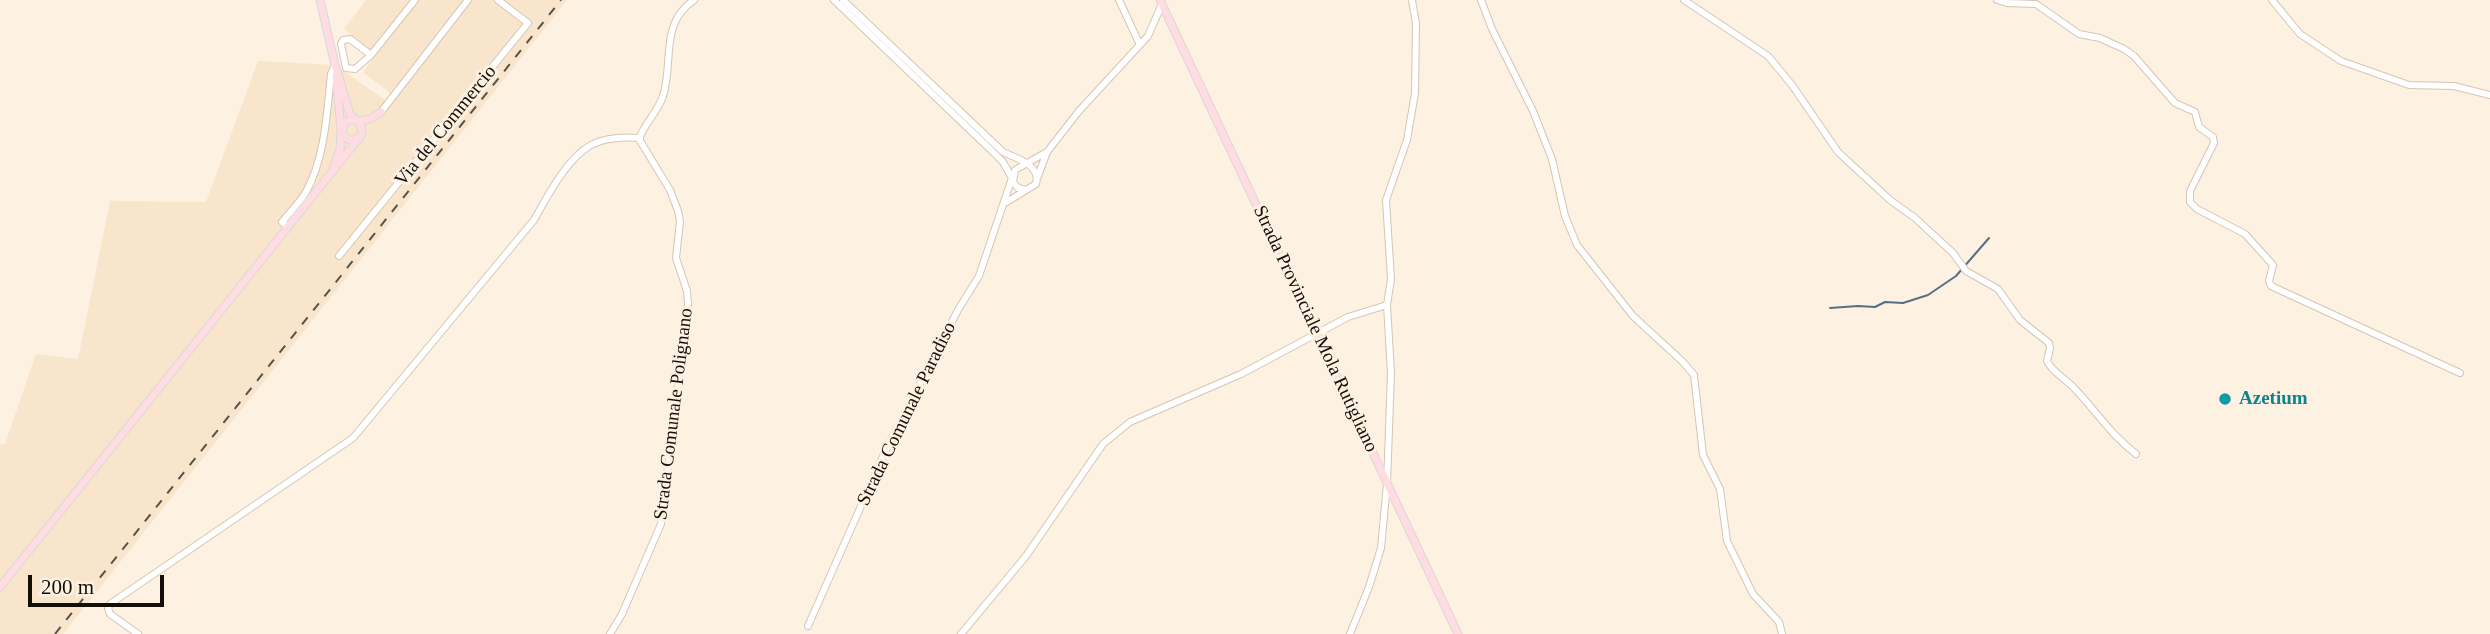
<!DOCTYPE html>
<html>
<head>
<meta charset="utf-8">
<style>
  body { margin:0 }
  #map { position:relative; width:2490px; height:634px; overflow:hidden; background:#fdf1e2; font-family:Georgia,serif }
  canvas { display:block }
  .scale { position:absolute; left:28px; top:575px; width:136px; height:32px; box-sizing:border-box; border:4px solid #140f09; border-top:0; padding-left:9px; font-size:21px; line-height:24px; white-space:nowrap; color:#140f09; -webkit-text-stroke:5px #fdf1e2; paint-order:stroke }
</style>
</head>
<body>
<div id="map">
<canvas width="2490" height="634"></canvas>
<div class="scale">200 m</div>
</div>
<script>
const ctx = document.querySelector('canvas').getContext('2d');
ctx.lineJoin = 'round';
function fillPath(path, color) {
  ctx.fillStyle = color;
  ctx.fill(path, 'evenodd');
}
function stroke(path, color, width, dash) {
  ctx.strokeStyle = color;
  ctx.lineWidth = width;
  ctx.lineCap = dash ? 'butt' : 'round';
  ctx.setLineDash(dash || []);
  ctx.stroke(path);
}
function label(font, color, halo, rows, align = 'center') {
  ctx.font = font + ' Georgia,serif';
  ctx.lineWidth = 6;
  ctx.setLineDash([]);
  ctx.textBaseline = 'middle';
  ctx.strokeStyle = halo;
  ctx.fillStyle = color;
  for (const [text, x, y, turn = 0] of rows) {
    ctx.save();
    ctx.translate(x, y);
    ctx.rotate((+turn || 0) * Math.PI / 180);
    ctx.textAlign = isNaN(turn) ? turn : align;
    if (halo) ctx.strokeText(text, 0, 0);
    ctx.fillText(text, 0, 0);
    ctx.restore();
  }
}
fillPath(new Path2D(`
  M366,0H411L371,50L344,29Z
  M419,0H465L391,94L363,72Z
  M469,0H567L63,634H0V444H5L36,354L78,359L110,201L206,202L258,61L335,65L388,102Z`), '#f9e5cc');
stroke(new Path2D(`
  M1830,308L1858,306L1875,307L1885,302L1903,303L1928,295L1956,276L1989,238`), '#577086', 2);
const minor = new Path2D(`
  M843,0L1003,152C1018,159 1041,165 1036,184L1005,203
  M1119,0L1140,45
  M1481,0L1492,29L1533,111L1552,159L1565,216L1577,245L1633,316L1683,362L1694,375L1703,455L1720,489L1727,541L1753,594L1779,622L1782,634
  M1684,0L1768,56L1792,85L1838,152L1890,200L1915,218L1953,253L1966,271L1998,289L2020,320L2049,343L2050,348L2047,361C2052,372 2066,379 2075,389C2096,411 2111,435 2136,454
  M1997,0L2007,3L2036,4L2079,34L2100,38L2124,49L2134,56L2175,103L2195,112L2199,127L2213,137L2214,143L2190,191V202L2197,209L2245,234L2273,265L2269,281L2271,286L2460,373
  M2272,0L2300,34L2341,61L2409,85L2454,86L2490,95
  M371,55L350,39L343,40L341,44L346,68L355,69L371,55L415,0
  M381,112L468,0
  M1038,176L1047,152L1079,111L1148,36L1162,4
  M1026,190L1018,188L1013,182L1015,170L1045,153
  M288,227L282,222C290,212 299,203 306,192C325,158 327,112 331,74L335,65
  M339,256L528,23L498,0
  M808,626L884,454L958,310L979,276L1012,178L1003,162L990,149L834,0
  M138,634L110,614L108,608L110,604L353,438L534,220C547,197 567,158 591,145C604,138 625,137 640,138
  M610,634L622,614L661,524L688,304L687,291L676,258L680,221L678,211L670,190L639,139C644,124 658,112 663,96C674,62 659,24 694,0
  M961,634L1026,556L1103,444L1130,422L1241,374L1348,317L1387,305
  M1350,634L1369,587L1381,548L1387,484L1391,373L1387,305L1391,279L1386,200L1407,140L1415,93L1416,24L1412,0`);
const major = new Path2D(`
  M320,0L335,65L350,114L355,120C366,122 372,118 381,112
  M1160,0L1458,634
  M336,76L341,129
  M342 130a10 10 0 1 1 20 0a10 10 0 1 1-20 0Z
  M333,168L340,150L341,132
  M0,587L359,138`);
stroke(minor, '#d4c6b3', 8);
stroke(major, '#d9d9d8', 9);
stroke(minor, '#fff', 6);
stroke(major, '#fedce1', 7);
stroke(new Path2D(`
  M55,634L561,0`), '#595249', 2, [9, 9]);
for (const [x, y, r, color] of [
  [2225,399,7,"#0f9aa8"]
]) {
  const dot = new Path2D();
  dot.arc(x, y, r, 0, 2 * Math.PI);
  ctx.fillStyle = color;
  ctx.fill(dot);
  stroke(dot, '#fdf1e2', 2.5);
}
label('19px', '#140f09', '#fdf1e2', [
  ["Via del Commercio",446,126,-51],
  ["Strada Provinciale Mola Rutigliano",1315,329,65],
  ["Strada Comunale Polignano",674,414,-83],
  ["Strada Comunale Paradiso",907,414,-64]
]);
label('bold 19px', '#0d838f', '#fdf1e2', [
  ["Azetium",2239,399]
], 'left');
</script>
</body>
</html>
